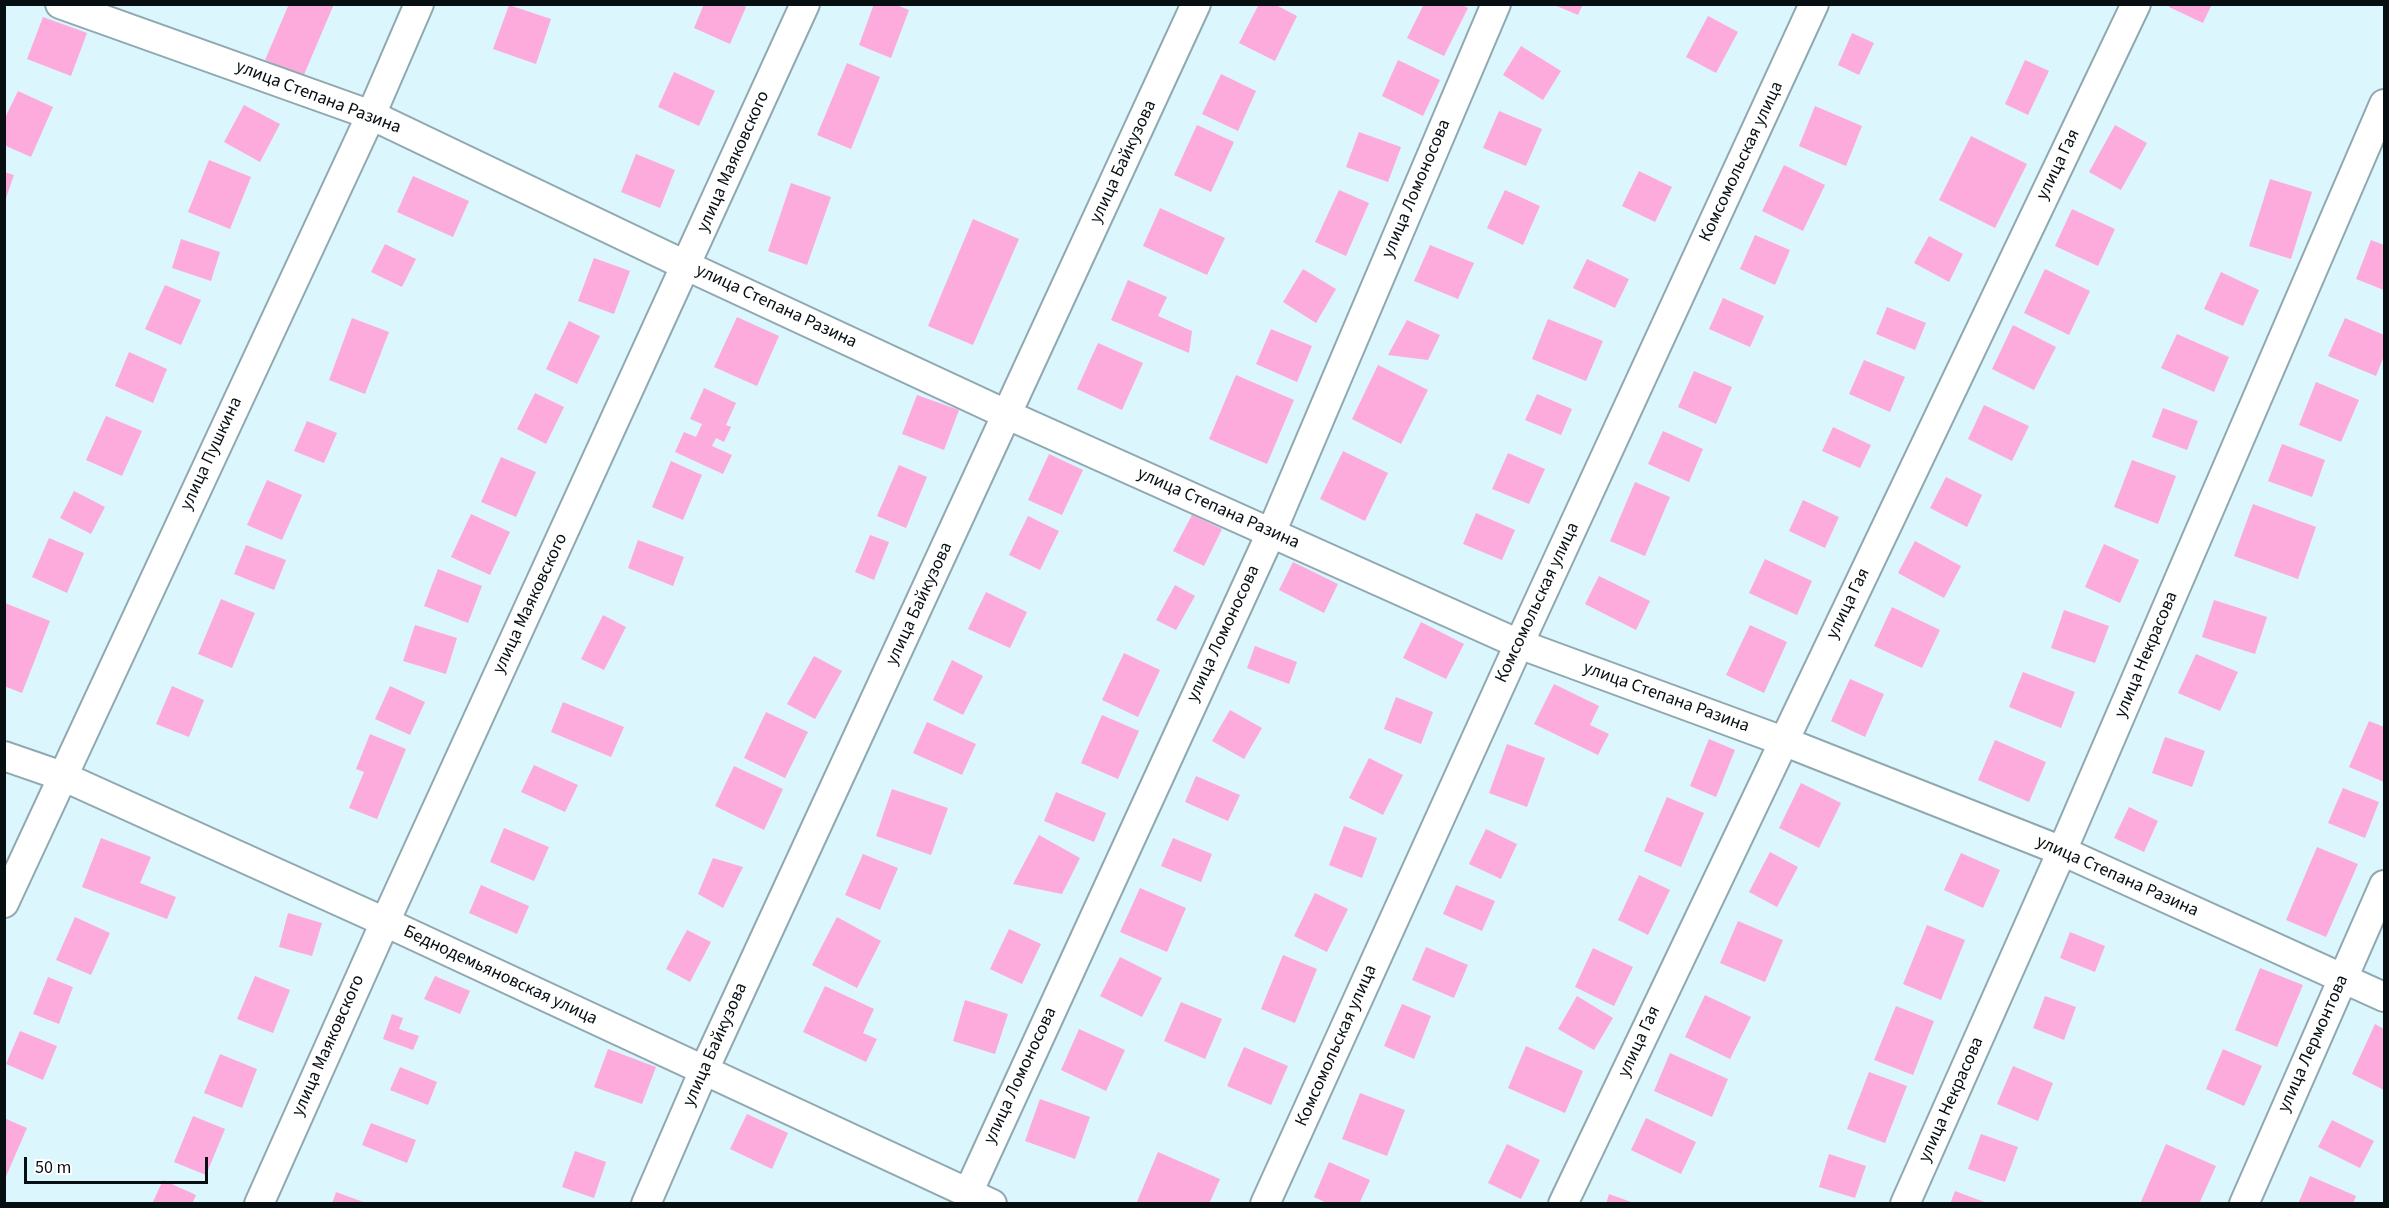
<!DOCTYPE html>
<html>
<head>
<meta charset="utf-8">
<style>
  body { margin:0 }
  #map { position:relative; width:2389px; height:1208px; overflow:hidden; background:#dcf6fe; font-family:"Source Sans 3",sans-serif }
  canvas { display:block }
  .frame { position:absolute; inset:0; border:6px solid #070f12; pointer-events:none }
  .scale { position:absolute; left:24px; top:1157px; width:184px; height:27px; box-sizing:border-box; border:3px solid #070f12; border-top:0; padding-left:8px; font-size:18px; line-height:21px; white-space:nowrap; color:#070f12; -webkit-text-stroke:4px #fff; paint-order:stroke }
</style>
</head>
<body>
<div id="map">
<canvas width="2389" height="1208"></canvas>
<div class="frame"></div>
<div class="scale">50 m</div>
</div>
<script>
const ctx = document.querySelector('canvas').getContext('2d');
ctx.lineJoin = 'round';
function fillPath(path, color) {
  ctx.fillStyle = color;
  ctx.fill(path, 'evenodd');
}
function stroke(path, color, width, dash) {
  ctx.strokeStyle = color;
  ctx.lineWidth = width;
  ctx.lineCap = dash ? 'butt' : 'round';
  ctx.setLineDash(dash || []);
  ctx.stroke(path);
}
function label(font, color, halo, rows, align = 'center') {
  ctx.font = font + ' "Source Sans 3",sans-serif';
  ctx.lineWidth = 6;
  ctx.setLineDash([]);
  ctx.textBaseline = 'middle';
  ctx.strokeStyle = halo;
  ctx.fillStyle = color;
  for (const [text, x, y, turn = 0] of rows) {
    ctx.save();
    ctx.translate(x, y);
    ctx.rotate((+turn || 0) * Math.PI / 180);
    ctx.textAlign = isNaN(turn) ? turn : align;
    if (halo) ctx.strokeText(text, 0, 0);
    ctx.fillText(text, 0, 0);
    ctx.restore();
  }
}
fillPath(new Path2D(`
  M289,4H334L303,77L265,60Z
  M704,4H740L746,7L730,44L694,28Z
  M874,4H894L909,10L891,58L859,45Z
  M1259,4H1274L1297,16L1275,61L1239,43Z
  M1424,4H1460L1468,8L1444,56L1407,38Z
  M1552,4H1583L1578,15Z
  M2170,4H2212L2203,23L2169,7Z
  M509,5L551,19L536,64L493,49Z
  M1708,16L1738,32L1716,73L1686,57Z
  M43,17L87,33L71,76L27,59Z
  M1852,33L1874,43L1859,75L1838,65Z
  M1521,46L1561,71L1543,100L1503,75Z
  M1398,60L1440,80L1423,116L1382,96Z
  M2025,60L2049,71L2028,115L2005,104Z
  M847,63L880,77L851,149L817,135Z
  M674,72L715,91L699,126L658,107Z
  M1221,74L1256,91L1238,131L1202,114Z
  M18,91L53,107L31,157L4,145V120Z
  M244,105L280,124L260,162L224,142Z
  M1815,106L1862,126L1846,166L1799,146Z
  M1499,111L1542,129L1526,166L1483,148Z
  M1197,125L1234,142L1211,192L1174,175Z
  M2115,125L2147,143L2121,190L2089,172Z
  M1359,132L1401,147L1388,182L1346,167Z
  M1971,136L2027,164L1995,228L1939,200Z
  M636,154L675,170L660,208L621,192Z
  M209,160L251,177L230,229L188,212Z
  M1784,165L1825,185L1803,231L1762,211Z
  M1639,171L1672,187L1655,222L1622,206Z
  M4,172L14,175L5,201H4Z
  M413,176L469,201L453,237L397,212Z
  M2270,179L2312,192L2291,259L2249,246Z
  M791,183L831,197L807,265L768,251Z
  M1339,190L1369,203L1346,256L1315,242Z
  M1505,190L1540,206L1523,245L1487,228Z
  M1160,208L1225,238L1207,275L1143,246Z
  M2072,209L2115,229L2098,266L2055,246Z
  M973,219L1019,239L973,345L928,326Z
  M1755,235L1790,250L1775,285L1740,269Z
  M1929,236L1963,254L1949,282L1914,263Z
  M181,239L220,252L211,281L172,268Z
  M2371,240L2384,245V290L2356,279Z
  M385,244L416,259L402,287L371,272Z
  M1430,245L1474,263L1458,299L1414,281Z
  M594,258L630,271L614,314L578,301Z
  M1587,259L1629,279L1615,308L1573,288Z
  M1303,269L1336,289L1316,323L1283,302Z
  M2045,269L2090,291L2069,335L2024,313Z
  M2221,272L2259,290L2243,326L2204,309Z
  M1128,280L1167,297L1158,316L1192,331L1189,353L1111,320Z
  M165,285L201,300L181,345L145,329Z
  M1723,298L1764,316L1750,347L1709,329Z
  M1887,307L1926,323L1915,350L1876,334Z
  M737,317L779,336L757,386L714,367Z
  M352,318L389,332L365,394L329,380Z
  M2345,318L2384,335V356L2376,376L2328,356Z
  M1548,319L1603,341L1586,381L1532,359Z
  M1407,320L1440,335L1428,360L1388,355Z
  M569,321L600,336L577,384L546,369Z
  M2013,325L2056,347L2034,390L1992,369Z
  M1271,329L1312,346L1297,382L1256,364Z
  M2177,334L2229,357L2214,392L2161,368Z
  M1098,343L1143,363L1122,410L1077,389Z
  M129,352L167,369L153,403L115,386Z
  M1864,360L1905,377L1890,412L1849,394Z
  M1378,365L1428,390L1401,444L1352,419Z
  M1694,371L1732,387L1716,424L1678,407Z
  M1236,375L1294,400L1267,464L1209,439Z
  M2316,382L2359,400L2341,442L2299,425Z
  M704,388L736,403L726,425L731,427L724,442L716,438L712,446L732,455L723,474L675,452L684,432L696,437L702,424L690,419Z
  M535,393L564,407L546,444L517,429Z
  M1537,394L1572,409L1561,435L1525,420Z
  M917,395L959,410L944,450L902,434Z
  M1984,405L2029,426L2012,461L1968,439Z
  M2163,408L2198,421L2187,450L2152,437Z
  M106,416L142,431L122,476L86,460Z
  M307,421L337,433L324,463L294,451Z
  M1833,427L1871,445L1860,468L1822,451Z
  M1663,431L1703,449L1689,482L1648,464Z
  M2282,444L2325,460L2312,497L2268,481Z
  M1343,451L1388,473L1365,521L1320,499Z
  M1508,453L1545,469L1529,504L1492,489Z
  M1049,454L1083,470L1062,515L1028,500Z
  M501,457L536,472L516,517L481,502Z
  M2132,460L2176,476L2158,524L2114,507Z
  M671,461L702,475L683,520L652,507Z
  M899,465L927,477L906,528L877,516Z
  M1946,477L1982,495L1967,527L1930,508Z
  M267,480L302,495L282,540L247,525Z
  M1635,482L1670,497L1645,556L1610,541Z
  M74,491L105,507L91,534L60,518Z
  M1803,500L1839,517L1825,548L1789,531Z
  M2253,504L2316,527L2298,579L2234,556Z
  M1476,513L1515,530L1502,560L1463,544Z
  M471,514L510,532L490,575L451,557Z
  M1192,515L1222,529L1204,566L1173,551Z
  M1028,516L1059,531L1040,570L1009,555Z
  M870,535L889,542L874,580L855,572Z
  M49,538L84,553L67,593L32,577Z
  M638,540L684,557L673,586L628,568Z
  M1915,541L1961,566L1944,598L1898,573Z
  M2104,544L2139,560L2120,603L2085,587Z
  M246,545L286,560L274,590L234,574Z
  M1765,559L1812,581L1797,615L1749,593Z
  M1293,562L1338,584L1324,613L1279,590Z
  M438,569L482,586L468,623L424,606Z
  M1599,576L1650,601L1636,630L1585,604Z
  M1175,585L1195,596L1176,630L1156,620Z
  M986,592L1027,612L1010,648L968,629Z
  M221,599L255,613L232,668L198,654Z
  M2214,600L2267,617L2255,654L2202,637Z
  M5,603L50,621L22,693L4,686Z
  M1892,607L1940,630L1922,668L1874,646Z
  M2064,610L2109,626L2095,663L2051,648Z
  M603,615L626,627L604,670L581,659Z
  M1421,622L1464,644L1446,679L1403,658Z
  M415,625L457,638L446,674L403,661Z
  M1750,625L1787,642L1764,693L1726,675Z
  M1255,646L1297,662L1289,684L1247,668Z
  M1124,653L1160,670L1138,717L1102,700Z
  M2196,654L2238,672L2220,711L2178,693Z
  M814,656L842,671L815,719L787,704Z
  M952,660L983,676L963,715L933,700Z
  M2023,672L2075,692L2061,728L2009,707Z
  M1850,679L1884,694L1865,737L1831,721Z
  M1554,684L1599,706L1590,725L1609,734L1598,755L1534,724Z
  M172,686L204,700L189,737L156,724Z
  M390,686L425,702L410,735L375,719Z
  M1396,697L1433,712L1421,744L1384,729Z
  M563,702L624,727L611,757L551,732Z
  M1230,710L1262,728L1244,759L1212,741Z
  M766,712L808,732L785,778L744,758Z
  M1102,715L1139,731L1118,779L1081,763Z
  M2369,721L2384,727V782L2349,767Z
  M927,722L976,744L962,775L913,753Z
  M370,734L406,749L377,819L349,808L364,772L356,769Z
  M2165,737L2205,751L2192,787L2152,773Z
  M1709,739L1735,750L1716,797L1690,786Z
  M1995,740L2046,762L2029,802L1978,780Z
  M1507,744L1545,758L1527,807L1489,793Z
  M1369,758L1403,775L1383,815L1349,798Z
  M534,765L578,785L565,812L521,792Z
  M734,766L783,789L764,830L715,806Z
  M1196,776L1240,795L1228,821L1185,802Z
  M1801,783L1841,803L1819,848L1779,828Z
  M2343,788L2379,802L2365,838L2328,823Z
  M892,789L948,808L931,855L876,836Z
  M1056,792L1106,813L1094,842L1044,821Z
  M1667,797L1704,813L1681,867L1644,851Z
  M2129,807L2158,821L2144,852L2114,838Z
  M1344,826L1377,838L1362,878L1329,865Z
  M504,828L549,847L534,881L490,862Z
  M1486,829L1517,844L1501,879L1469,864Z
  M1039,835L1080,858L1062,894L1013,884Z
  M101,838L151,857L140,883L176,897L167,919L82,887Z
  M1173,838L1212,854L1201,882L1161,866Z
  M2317,847L2358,864L2326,937L2286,920Z
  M1770,852L1798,867L1777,907L1749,892Z
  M1961,853L2000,870L1983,908L1944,890Z
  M863,854L898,868L880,910L845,895Z
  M713,858L743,867L723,908L698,894Z
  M1639,875L1670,890L1648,935L1618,920Z
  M481,885L529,906L517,934L469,913Z
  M1456,885L1495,901L1482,931L1443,914Z
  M1140,888L1186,908L1167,952L1120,932Z
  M1315,893L1348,909L1327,952L1294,936Z
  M288,913L322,923L312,956L279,947Z
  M75,917L110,933L91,975L56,960Z
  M837,917L881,941L857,988L812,965Z
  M1738,921L1783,940L1765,982L1720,963Z
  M1927,925L1965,940L1941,1000L1903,984Z
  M1009,929L1041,944L1022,984L990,969Z
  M687,930L711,942L690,982L666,969Z
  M2070,932L2105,946L2095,972L2060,958Z
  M1426,947L1468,965L1454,998L1412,980Z
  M1593,948L1633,967L1614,1006L1575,987Z
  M1283,955L1317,969L1295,1023L1261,1009Z
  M1120,957L1162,978L1142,1017L1100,996Z
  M2260,968L2303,985L2277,1047L2235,1030Z
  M255,976L290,990L273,1033L237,1019Z
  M435,976L470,991L460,1014L424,999Z
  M48,977L73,987L59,1024L33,1014Z
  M825,986L874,1009L863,1033L877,1039L866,1062L803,1032Z
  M1705,995L1751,1017L1730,1059L1685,1037Z
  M1577,996L1613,1018L1594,1050L1558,1029Z
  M2045,996L2076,1007L2064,1040L2033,1028Z
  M965,1000L1008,1014L995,1054L953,1041Z
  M1181,1002L1222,1019L1205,1059L1164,1041Z
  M1402,1004L1431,1016L1414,1059L1384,1046Z
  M1896,1006L1934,1021L1913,1075L1874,1060Z
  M392,1014L403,1018L399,1029L419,1036L413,1050L383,1039Z
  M2375,1024L2384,1029V1090L2352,1074Z
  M1079,1029L1125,1050L1106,1091L1061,1070Z
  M20,1031L57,1046L43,1080L6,1064Z
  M1526,1046L1583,1071L1565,1113L1508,1088Z
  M1244,1047L1288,1066L1271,1105L1227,1086Z
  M608,1049L656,1067L642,1104L594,1087Z
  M2223,1049L2262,1066L2244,1106L2206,1089Z
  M1670,1053L1728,1079L1712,1117L1654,1091Z
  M220,1054L257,1069L242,1108L204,1093Z
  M2013,1066L2053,1083L2038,1121L1997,1104Z
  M400,1067L437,1082L428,1105L390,1090Z
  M1869,1072L1907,1086L1885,1143L1847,1129Z
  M1360,1093L1405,1110L1387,1156L1342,1139Z
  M1040,1099L1090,1117L1075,1159L1025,1141Z
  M747,1114L788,1133L772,1169L730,1149Z
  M193,1116L225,1129L206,1175L174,1162Z
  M4,1118L27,1128L4,1181Z
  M1646,1118L1696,1142L1681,1174L1631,1150Z
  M2332,1120L2374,1141L2360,1168L2318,1147Z
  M371,1123L416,1140L407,1163L362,1145Z
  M1981,1134L2018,1147L2005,1182L1968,1169Z
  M1507,1144L1540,1160L1521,1199L1488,1183Z
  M2166,1144L2216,1166L2199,1204H2140Z
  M575,1151L606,1162L594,1198L562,1187Z
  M1158,1152L1220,1179L1209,1204H1136Z
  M1829,1154L1866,1166L1855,1198L1819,1187Z
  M1329,1162L1370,1180L1359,1204H1329L1314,1197Z
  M2310,1176L2356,1196L2353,1204H2298Z
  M163,1180L196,1195L192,1204H152Z
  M1955,1191L1987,1203V1204H1950Z
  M336,1192L366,1203V1204H332Z
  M1609,1194L1634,1203L1633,1204H1606Z`), '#fdaadc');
const minor = new Path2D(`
  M60,4L371,115L687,266L1008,415L1519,644L1783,741L2062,851L2384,997
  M4,756L62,776L385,922L992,1204
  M4,903L371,115L419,4
  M968,1193L1271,533L1496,4
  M259,1204L385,922L805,4
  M646,1204L704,1070L1196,4
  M1265,1204L1519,644L1814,4
  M1563,1204L2136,4
  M1905,1204L2062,851L2384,104
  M2244,1204L2384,885`);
stroke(minor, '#90a9b0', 32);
stroke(minor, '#fff', 28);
label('18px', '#070f12', '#fff', [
  ["улица Степана Разина",318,98,21],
  ["улица Маяковского",734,162,-66],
  ["улица Байкузова",1124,162,-65],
  ["Комсомольская улица",1742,162,-65],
  ["улица Гая",2059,165,-64],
  ["улица Ломоносова",1417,189,-67],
  ["улица Степана Разина",776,307,25],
  ["улица Пушкина",212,454,-65],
  ["улица Степана Разина",1218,509,24],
  ["Комсомольская улица",1538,603,-65],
  ["улица Маяковского",531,604,-65],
  ["улица Байкузова",920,604,-65],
  ["улица Гая",1849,604,-64],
  ["улица Ломоносова",1224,634,-65],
  ["улица Некрасова",2147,655,-67],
  ["улица Степана Разина",1666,698,20],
  ["улица Степана Разина",2117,877,24],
  ["Беднодемьяновская улица",500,976,25],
  ["улица Гая",1640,1042,-65],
  ["улица Лермонтова",2314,1044,-66],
  ["улица Байкузова",716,1045,-66],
  ["улица Маяковского",329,1046,-66],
  ["Комсомольская улица",1337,1046,-66],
  ["улица Ломоносова",1021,1076,-65],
  ["улица Некрасова",1952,1100,-66]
]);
</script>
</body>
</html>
